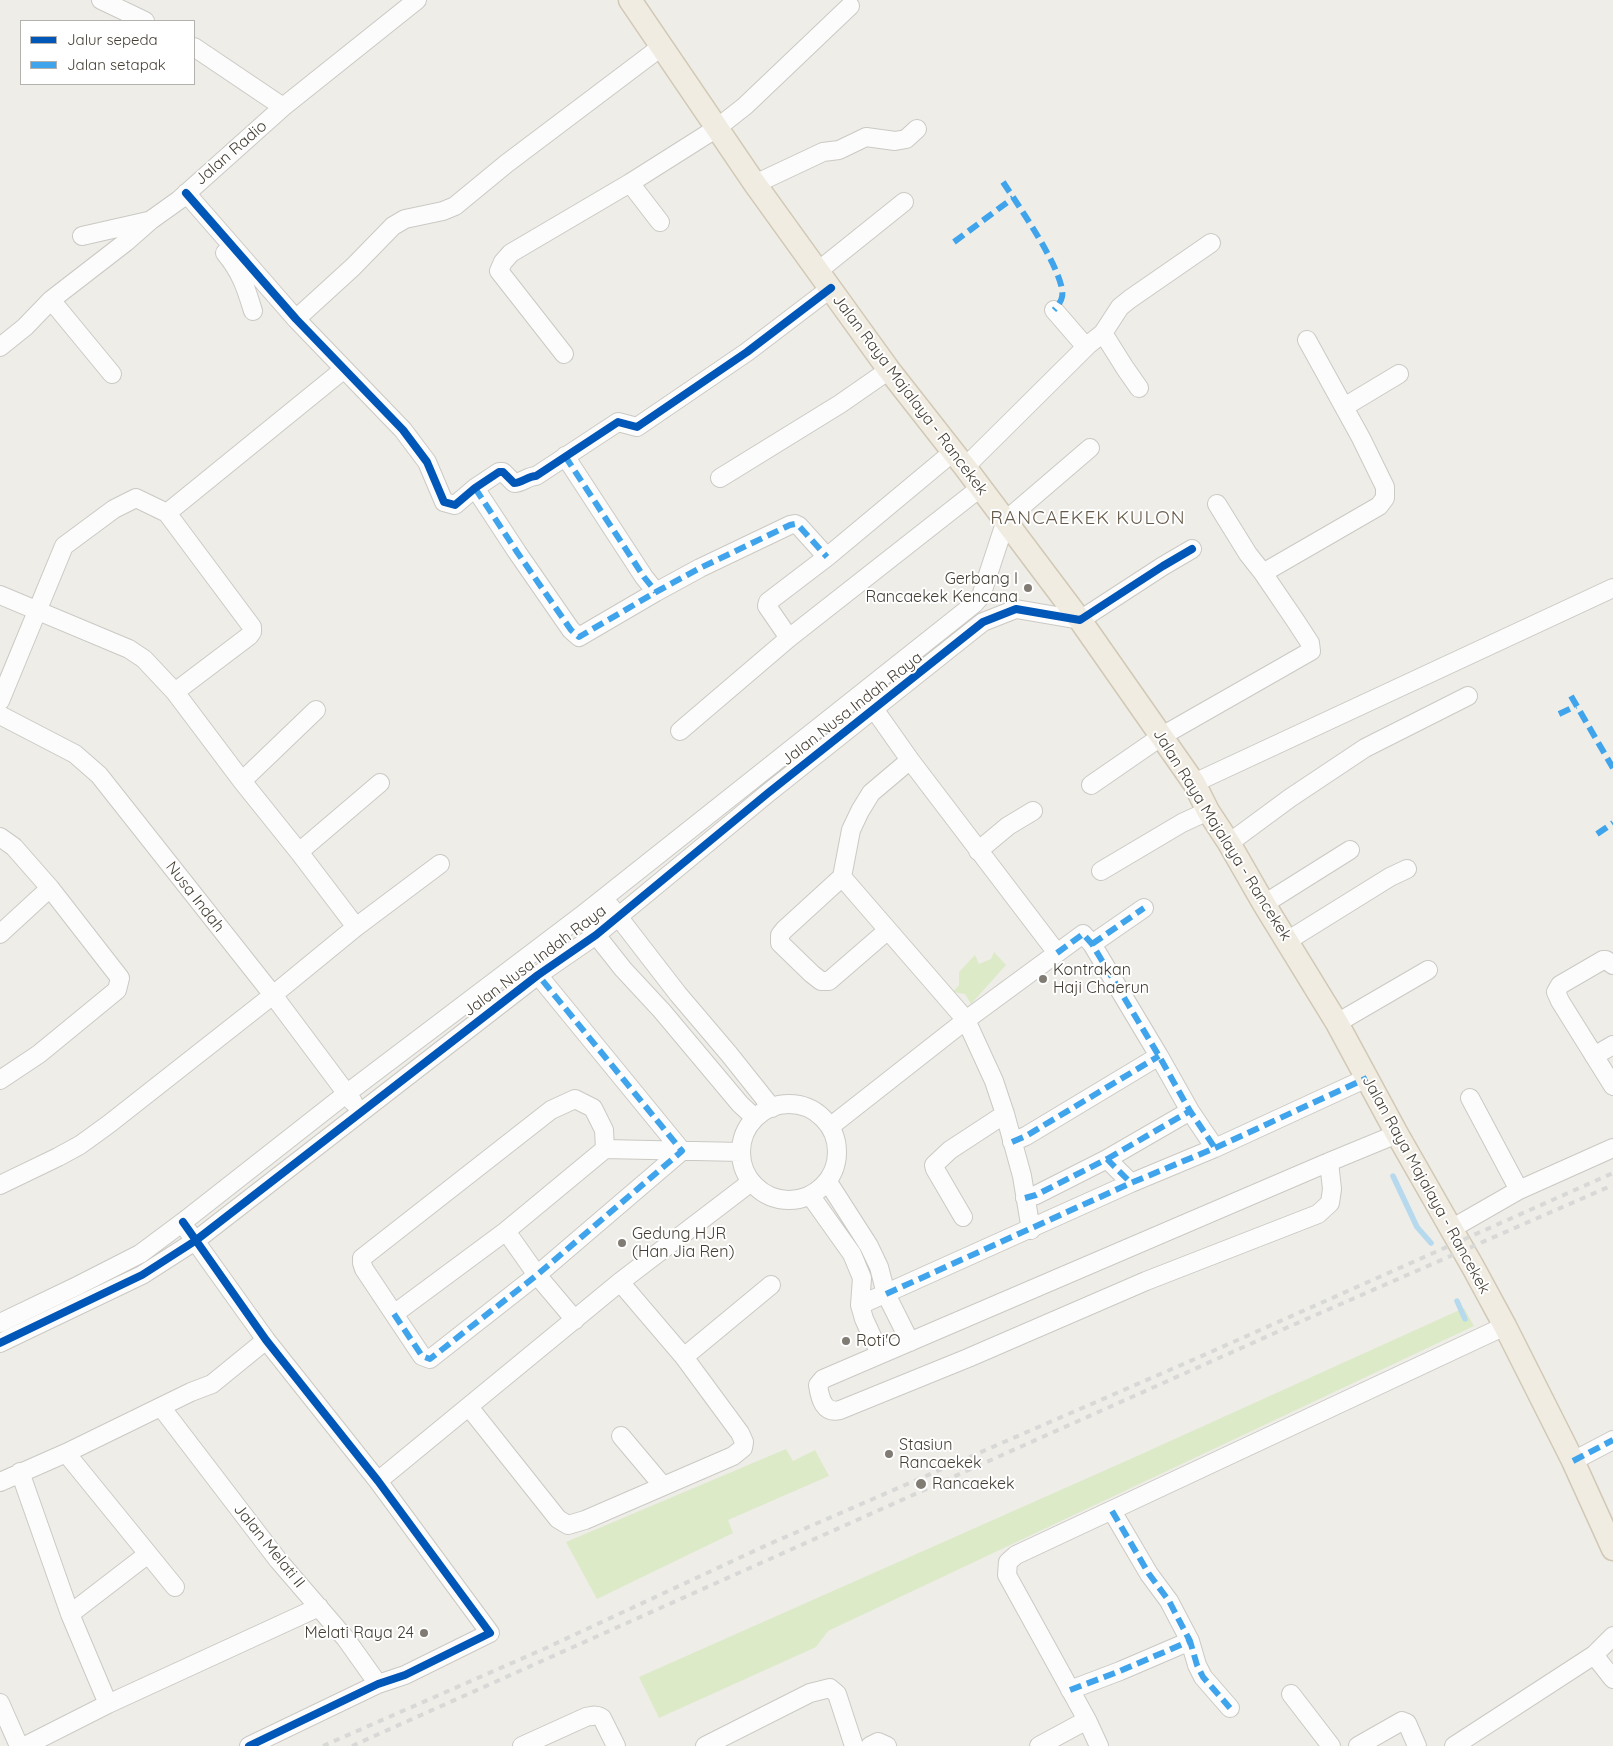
<!DOCTYPE html>
<html>
<head>
<meta charset="utf-8">
<style>
  body { margin:0 }
  #map { position:relative; width:1613px; height:1746px; overflow:hidden; background:#eeede8; font-family:Quicksand,sans-serif }
  canvas { display:block }
  .legend { position:absolute; left:20px; top:20px; width:175px; height:65px; box-sizing:border-box; background:#fff; border:1px solid #b4b2ae; margin:0; padding:6px 9px; list-style:none; font-size:15px; color:#443e34 }
  .legend li { display:flex; align-items:center; gap:10px; height:25px }
  .legend b { width:25px; border:1px solid #b4b2ae }
</style>
</head>
<body>
<div id="map">
<canvas width="1613" height="1746"></canvas>
<ul class="legend">
<li><b style="height:6px;background:#0057b8"></b>Jalur sepeda</li>
<li><b style="height:6px;background:#3fa4eb"></b>Jalan setapak</li>
</ul>
</div>
<script>
const ctx = document.querySelector('canvas').getContext('2d');
ctx.lineJoin = 'round';
function fillPath(path, color) {
  ctx.fillStyle = color;
  ctx.fill(path, 'evenodd');
}
function stroke(path, color, width, dash) {
  ctx.strokeStyle = color;
  ctx.lineWidth = width;
  ctx.lineCap = dash ? 'butt' : 'round';
  ctx.setLineDash(dash || []);
  ctx.stroke(path);
}
function label(font, color, halo, rows, align = 'center') {
  ctx.font = font + ' Quicksand,sans-serif';
  ctx.lineWidth = 4;
  ctx.setLineDash([]);
  ctx.textBaseline = 'middle';
  ctx.strokeStyle = halo;
  ctx.fillStyle = color;
  for (const [text, x, y, turn = 0] of rows) {
    ctx.save();
    ctx.translate(x, y);
    ctx.rotate((+turn || 0) * Math.PI / 180);
    ctx.textAlign = isNaN(turn) ? turn : align;
    if (halo) ctx.strokeText(text, 0, 0);
    ctx.fillText(text, 0, 0);
    ctx.restore();
  }
}
fillPath(new Path2D(`
  M994,952L1006,965L971,1004L965,994L953,992L959,985V972L975,955L979,964L991,959Z
  M1464,1308L1474,1326L828,1631L816,1647L659,1718L639,1677L1135,1457Z
  M786,1449L793,1461L815,1450L829,1476L728,1520L733,1533L597,1599L566,1542Z`), '#dceac8');
stroke(new Path2D(`
  M1393,1176L1417,1227L1431,1243
  M1457,1301L1465,1319`), '#b7d9ee', 5.5);
const minor = new Path2D(`
  M101,0L145,21
  M194,47L283,107
  M630,183L660,222
  M755,184L823,152L839,150L866,137L895,141L906,139L917,129
  M186,193L296,319L403,430L427,462L444,502L455,505L475,488L499,472H503L514,483C522,483 528,476 536,476L618,422L637,427L747,352L831,288
  M82,236L148,221
  M225,253C241,272 246,288 253,311
  M818,271L904,202
  M51,300L112,374
  M1054,310L1086,347
  M296,319L353,267L393,226L405,219L443,211L455,206L506,164L661,47
  M1103,333L1125,368L1139,388
  M0,347L25,327L51,300L126,242L151,220L179,200L283,107L417,0
  M564,354L499,271L503,262L511,253L630,183L717,128L745,106L850,6
  M1344,407L1399,374
  M565,456L644,577L656,592
  M965,467L1088,345L1103,333L1120,307L1130,299L1211,243
  M720,478L840,404L889,370
  M475,488L517,552L571,630L579,637L656,592L700,568L790,525L795,524L799,526L827,557
  M167,513L343,370
  M1263,573L1379,506L1385,498V487L1361,438L1307,340
  M0,595L129,649L144,659L175,692L242,781L299,852L356,927
  M789,638L767,606L768,602L827,557L953,452
  M0,701L64,546L114,509L136,498L167,513L252,627V632L249,636L175,692
  M874,709L910,760L1057,953
  M0,715L75,754L99,775L273,995L353,1102
  M680,731L789,638L980,488
  M242,781L316,710
  M1194,783L1613,588
  M1091,785L1162,736L1311,651L1310,643L1295,620L1263,573L1248,554L1217,504
  M0,837L14,847L50,888L120,978L117,990L39,1054L0,1080
  M1229,843L1290,798L1365,748L1468,696
  M978,851L1008,826L1033,811
  M299,852L380,783
  M1101,871L1182,823L1208,811
  M842,877L966,1020L994,1081L1005,1114L1022,1176L1031,1230
  M1264,904L1350,850
  M610,906L678,994L729,1054L772,1108
  M589,926L623,969L662,1011L740,1104L755,1118
  M888,930L829,981H821L812,974L780,943V935L784,930L842,877L851,830L860,811L871,793L910,760
  M0,934L50,888
  M1287,941L1390,877L1407,869
  M1092,944L1144,908
  M1613,965L1606,960H1603L1560,985L1556,992L1560,1001L1613,1086
  M538,975L682,1151L537,1275L430,1359L422,1356L364,1269L362,1263V1258L551,1110L575,1099L593,1108L604,1130L605,1149
  M1337,1023L1428,970
  M1594,1056L1613,1045
  M1470,1098L1519,1190
  M741 1152a48 48 0 1 1 96 0a48 48 0 1 1-96 0Z
  M831,1126L966,1020L1083,934L1092,944L1159,1056L1190,1111L1215,1148
  M1012,1142L1026,1136L1159,1056
  M1107,1159L1190,1111
  M1329,1162L1332,1189L1330,1203L1318,1214L1146,1281L968,1358L840,1410C824,1414 820,1399 818,1385L823,1379L1329,1162L1397,1134
  M828,1182L869,1246L879,1267L886,1294L910,1342
  M0,1185L58,1157L80,1145L109,1124L273,995L356,927L440,864
  M810,1195L852,1254L862,1278L860,1305L864,1319L880,1354
  M1025,1198L1036,1195L1107,1159L1131,1183
  M963,1217L935,1169L934,1165L950,1150L1005,1114
  M1451,1229L1519,1190L1613,1148
  M188,1231L266,1340L378,1481L490,1633L405,1675L378,1684L249,1746
  M506,1231L537,1275L575,1320
  M860,1305L1131,1183L1215,1148L1367,1078
  M394,1314L506,1231L605,1149L741,1152
  M0,1323L77,1286L140,1254L183,1222L346,1094L581,916L974,604L981,596L1006,520L1090,448
  M0,1343L142,1275L195,1241L538,975L596,935L768,793L983,622L1016,609L1080,620L1163,566L1192,549
  M684,1357L771,1285
  M161,1407L278,1560L346,1639L378,1684
  M469,1407L558,1519L568,1525L585,1520L733,1456L743,1448L744,1442L740,1433L684,1357L620,1282
  M621,1436L663,1486
  M66,1453L175,1587
  M1573,1461L1613,1440
  M20,1472L70,1614L108,1704
  M378,1481L620,1282L751,1182
  M0,1482L66,1453L191,1392L212,1384L266,1340
  M1112,1511L1149,1574L1169,1601L1190,1641
  M70,1614L148,1554
  M1594,1655L1613,1636
  M1070,1690L1120,1671L1190,1641L1197,1665L1203,1677L1230,1708
  M1291,1694L1331,1746
  M0,1703L19,1746
  M25,1746L108,1704L319,1607
  M522,1746L586,1717C592,1716 597,1714 602,1718L616,1746
  M705,1746L810,1693L830,1688L837,1694L854,1746
  M870,1746L878,1742L887,1746
  M1039,1746L1087,1720
  M1099,1746L1087,1720L1007,1575L1008,1562L1016,1555L1505,1326
  M1358,1746L1402,1721L1407,1723L1417,1746
  M1454,1746L1594,1655L1613,1679`);
const major = new Path2D(`
  M630,0L755,184L889,370L965,467L1080,620L1194,783L1208,811L1229,843L1264,904L1337,1023L1397,1134L1473,1267L1505,1326L1573,1461L1613,1549`);
stroke(minor, '#cbc9c4', 20);
stroke(major, '#d1c8b5', 25);
stroke(minor, '#fcfcfc', 18);
stroke(major, '#f1ece2', 22);
stroke(new Path2D(`
  M323,1746L546,1648L767,1545L1195,1359L1613,1173
  M352,1746L1286,1328L1613,1185`), '#d8d8d7', 4, [6, 6]);
stroke(new Path2D(`
  M1003,182C1016,202 1067,275 1062,297C1061,302 1057,307 1054,310
  M954,242L1013,198
  M565,456L644,577L656,592
  M475,488L517,552L571,630L579,637L656,592L700,568L790,525L795,524L799,526L827,557
  M1571,696L1613,768
  M1559,714L1576,706
  M1597,834L1613,823
  M1092,944L1144,908
  M1057,953L1083,934L1092,944L1159,1056L1190,1111L1215,1148
  M1012,1142L1026,1136L1159,1056
  M1107,1159L1190,1111
  M1025,1198L1036,1195L1107,1159L1131,1183
  M886,1294L1131,1183L1215,1148L1367,1078
  M394,1314L422,1356L430,1359L537,1275L682,1151L538,975
  M1573,1461L1613,1440
  M1112,1511L1149,1574L1169,1601L1190,1641
  M1070,1690L1120,1671L1190,1641L1197,1665L1203,1677L1230,1708`), '#3fa4eb', 6, [12, 6]);
stroke(new Path2D(`
  M186,193L296,319L403,430L427,462L444,502L455,505L475,488L499,472H503L514,483C522,483 528,476 536,476L618,422L637,427L747,352L831,288
  M183,1222L266,1340L378,1481L490,1633L405,1675L378,1684L249,1746
  M0,1343L142,1275L195,1241L538,975L596,935L768,793L983,622L1016,609L1080,620L1163,566L1192,549`), '#0057b8', 8);
for (const [x, y, r, color] of [
  [1028,588,5,"#807b73"],
  [1043,979,5,"#807b73"],
  [622,1243,5,"#807b73"],
  [846,1341,5,"#807b73"],
  [889,1454,5,"#807b73"],
  [921,1484,6,"#807b73"],
  [424,1633,5,"#807b73"]
]) {
  const dot = new Path2D();
  dot.arc(x, y, r, 0, 2 * Math.PI);
  ctx.fillStyle = color;
  ctx.fill(dot);
  stroke(dot, '#fff', 2);
}
label('16px', '#443e34', '#fff', [
  ["Jalan Radio",231,153,-41],
  ["Jalan Raya Majalaya - Rancekek",910,395,53],
  ["Jalan Nusa Indah Raya",852,709,-38],
  ["Jalan Raya Majalaya - Rancekek",1222,835,58],
  ["Nusa Indah",195,897,52],
  ["Jalan Nusa Indah Raya",535,961,-37],
  ["Jalan Raya Majalaya - Rancekek",1426,1185,61],
  ["Jalan Melati II",269,1546,51]
]);
label('16px', '#443e34', '#fff', [
  ["Gerbang I",1018,579,"right"],
  ["Rancaekek Kencana",1018,597,"right"],
  ["Kontrakan",1053,970],
  ["Haji Chaerun",1053,988],
  ["Gedung HJR",632,1234],
  ["(Han Jia Ren)",632,1252],
  ["Roti'O",856,1341],
  ["Stasiun",899,1445],
  ["Rancaekek",899,1463],
  ["Rancaekek",932,1484],
  ["Melati Raya 24",414,1633,"right"]
], 'left');
ctx.letterSpacing = '1px';
label('19px', '#675b4b', '#fff', [
  ["RANCAEKEK KULON",1088,518]
]);
ctx.letterSpacing = '0px';
</script>
</body>
</html>
